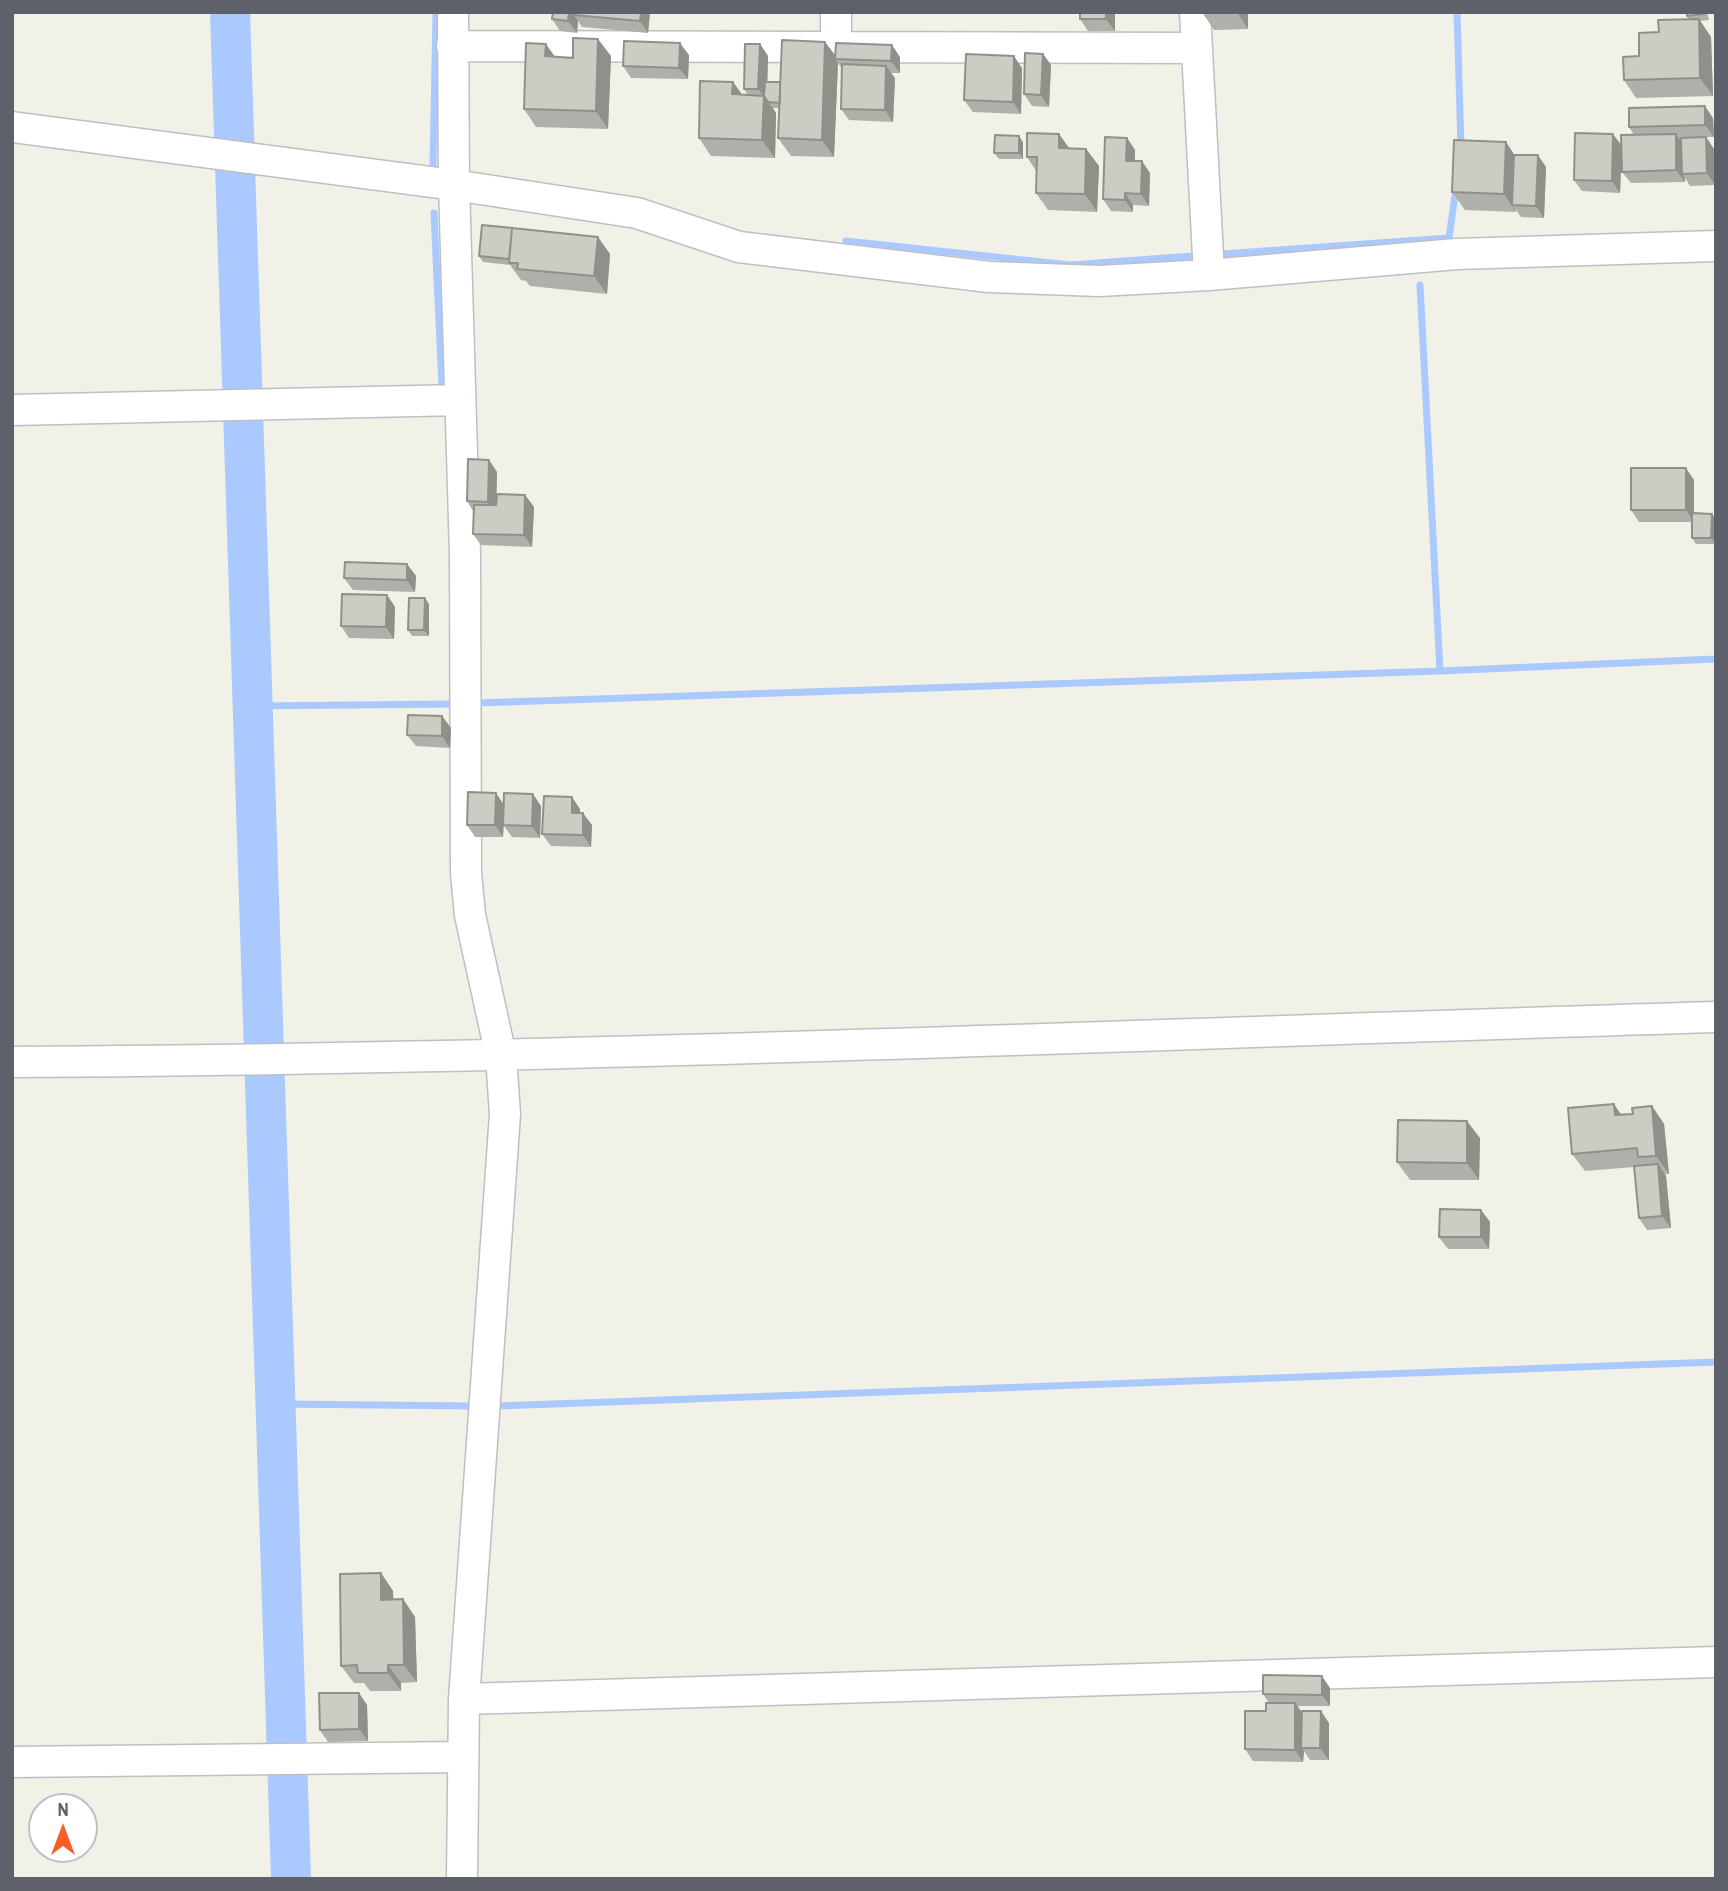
<!DOCTYPE html>
<html>
<head>
<meta charset="utf-8">
<style>
  body { margin:0 }
  #map { position:relative; width:1728px; height:1891px; overflow:hidden; background:#f2f1e7; font-family:"Archivo Narrow",sans-serif }
  canvas { display:block }
  .frame { position:absolute; inset:0; border:14px solid #5e6169; pointer-events:none }
  .north { position:absolute; left:28px; top:1793px; width:70px; height:70px; box-sizing:border-box; background:#fff; border:2px solid #bfc0c3; border-radius:50%; rotate:0deg; font-size:19px; font-weight:700; line-height:28px; text-align:center; color:#5e6169 }
  .north::after { content:''; display:block; margin:auto; width:24px; height:32px; background:#fa5d25; clip-path:polygon(50% 0,100% 100%,50% 72%,0 100%) }
</style>
</head>
<body>
<div id="map">
<canvas width="1728" height="1891"></canvas>
<div class="frame"></div>
<div class="north">N</div>
</div>
<script>
const ctx = document.querySelector('canvas').getContext('2d');
ctx.lineJoin = 'round';
function stroke(path, color, width, dash) {
  ctx.strokeStyle = color;
  ctx.lineWidth = width;
  ctx.lineCap = dash ? 'butt' : 'round';
  ctx.setLineDash(dash || []);
  ctx.stroke(path);
}
function fillPath(path, color) {
  ctx.fillStyle = color;
  ctx.fill(path, 'evenodd');
}
stroke(new Path2D(`
  M1457,12L1461,148
  M433,165L436,12
  M434,213L442,387L435,388
  M846,241L1070,265L1192,256
  M1222,254L1449,238L1456,188
  M1420,285L1440,671
  M476,703L1440,671L1716,659
  M253,706L451,704
  M275,1404L474,1406
  M498,1406L1716,1362`), '#aacaff', 7);
stroke(new Path2D(`
  M230,12L291,1879`), '#aacaff', 40);
const minor = new Path2D(`
  M453,12L454,185L465,555L466,873L470,915L501,1056L505,1114L464,1699L462,1879
  M1195,12L1209,275
  M452,46L1197,48
  M836,47V12
  M12,127L454,185L637,213L739,247L989,277L1099,281L1209,275L1457,254L1716,246
  M12,410L460,400
  M12,1062C580,1059 1148,1034 1716,1017
  M464,1699L1716,1662
  M12,1762L462,1757`);
stroke(minor, '#bebfc6', 33);
stroke(minor, '#fff', 30);
fillPath(new Path2D(`
  M553,12H650L648,33L582,27L578,21L577,33L560,31L552,19Z
  M1115,12V31H1088L1080,19Z
  M1202,12H1248V29L1214,30Z
  M1707,12L1709,20L1700,21L1711,37L1713,96L1636,98L1624,80L1639,56L1659,32L1689,20L1687,16Z
  M825,42L835,56L900,57V73H891L895,78L893,122L849,120L841,109L842,69L838,63L834,157L791,156L778,138L779,108H773L776,113L775,158L711,156L699,138L733,82L742,95H748L744,89L760,44L768,56L767,82H780Z
  M1043,54L1051,65L1049,107L1032,106L1024,94Z
  M689,55L688,79L631,78L623,66Z
  M611,56L608,129L536,127L524,109L555,57Z
  M1022,68L1021,114L973,112L964,100Z
  M1713,118L1714,137H1706L1714,149L1715,185L1690,186L1685,178V182L1631,183L1622,172V148L1620,193L1582,191L1574,180L1622,146L1634,135L1629,127Z
  M1127,138L1135,150V161L1150,173L1149,206L1133,205V212L1111,211L1103,199Z
  M1023,142V159H999L994,153Z
  M1069,148L1086,149L1099,166L1097,212L1048,210L1036,193V171L1027,157Z
  M1514,155L1546,167L1544,218L1521,217L1516,210V212L1465,210L1452,192Z
  M610,254L607,294L530,286L526,281L521,280L510,265L483,262L479,256Z
  M489,460L497,472L496,505L525,495L534,507L532,547L481,545L473,534V511L467,501Z
  M1694,480V514H1712L1716,520V544H1696L1692,538V522H1639L1631,510Z
  M407,564L416,576L415,592L353,590L344,578Z
  M387,595L395,607L394,639L349,638L341,626Z
  M429,604V636H412L408,630Z
  M442,716L451,728L450,748L416,746L407,735Z
  M504,804L541,806L540,838L512,837L504,826L503,837H475L467,825Z
  M580,809V813L592,825L591,847L551,846L542,834Z
  M1652,1106L1664,1124L1669,1174H1665L1666,1176L1671,1228L1647,1230L1639,1218L1634,1167L1585,1171L1572,1154L1633,1114Z
  M1480,1138L1479,1180H1410L1397,1162Z
  M1481,1210L1490,1222L1489,1249H1448L1439,1237Z
  M381,1573L393,1591V1600L403,1599L415,1617L417,1682L401,1683V1691H370L364,1683H354L341,1666Z
  M1330,1688V1706H1298L1301,1712L1329,1723V1760H1310L1304,1751L1303,1762L1253,1761L1245,1749L1269,1703L1263,1694Z
  M359,1693L367,1705L368,1741L328,1742L320,1730Z`), '#b0afa9');
fillPath(new Path2D(`
  M569,12H579L574,15L578,21L577,33L568,21Z
  M641,12H650L648,33L640,21Z
  M1106,12H1115V31L1106,19Z
  M1237,12H1248V29Z
  M1699,19L1711,37L1713,96L1700,78Z
  M598,39L611,56L608,129L596,111Z
  M825,42L838,59H835L838,63L834,157L822,140Z
  M680,43L689,55L688,79L679,68Z
  M546,44L558,61L545,56Z
  M760,44L768,56L767,100L776,113L775,158L762,140L764,97L758,89Z
  M892,45L900,57V73L891,61Z
  M1043,54L1051,65L1049,107L1041,95Z
  M1014,56L1022,68L1021,114L1013,102Z
  M886,66L895,78L893,122L885,110Z
  M733,82L746,100L732,94Z
  M1705,106L1713,118L1714,137L1705,125Z
  M1059,134L1072,152L1059,148Z
  M1613,134L1622,146L1620,193L1612,181Z
  M1676,134L1684,146L1682,174L1685,178V182L1676,170Z
  M1019,136L1023,142V159L1019,153Z
  M1706,137L1714,149L1715,185L1707,173Z
  M1127,138L1135,150L1134,173L1126,161Z
  M1506,142L1518,160L1512,205L1516,212L1504,194Z
  M1086,149L1099,166L1097,212L1085,194Z
  M1538,155L1546,167L1544,218L1536,206Z
  M1142,161L1150,173L1149,206L1141,194Z
  M1125,193L1133,205V212L1125,200Z
  M598,237L610,254L607,294L594,276Z
  M489,460L497,472L496,513L488,502Z
  M1686,468L1694,480V522L1686,510Z
  M525,495L534,507L532,547L524,535Z
  M1712,514L1716,520V544L1711,538Z
  M407,564L416,576L415,592L407,580Z
  M387,595L395,607L394,639L386,627Z
  M425,598L429,604V636L424,630Z
  M442,716L451,728L450,748L442,736Z
  M496,793L504,805L503,837L495,825Z
  M533,794L541,806L540,838L532,826Z
  M572,797L580,809V824L572,813Z
  M583,813L592,825L591,847L583,835Z
  M1614,1104L1626,1122L1615,1115Z
  M1652,1106L1664,1124L1669,1174L1656,1156Z
  M1467,1121L1480,1138L1479,1180L1467,1163Z
  M1658,1164L1666,1176L1671,1228L1662,1216Z
  M1481,1210L1490,1222L1489,1249L1481,1237Z
  M381,1573L393,1591L394,1617L381,1600Z
  M403,1599L415,1617L417,1682L404,1665Z
  M388,1665L401,1683V1691L388,1673Z
  M1322,1676L1330,1688V1706L1322,1695Z
  M359,1693L367,1705L368,1741L359,1729Z
  M1295,1703L1304,1715L1301,1748L1304,1751L1303,1762L1295,1750Z
  M1321,1711L1329,1723V1760L1320,1748Z`), '#908f89');
const building = new Path2D(`
  M553,12H569L568,21L552,19Z
  M574,12H641L640,21L574,15Z
  M1080,12H1106V19H1080Z
  M1687,12H1704V14L1687,16Z
  M1699,19L1700,78L1624,80L1623,57L1639,56V33L1659,32L1658,20Z
  M573,38L598,39L596,111L524,109L526,43L546,44L545,56L573,58Z
  M782,40L825,42L822,140L778,138Z
  M624,41L680,43L679,68L623,66Z
  M836,43L892,45L891,61L835,59Z
  M745,44H760L758,89H744Z
  M1025,53L1043,54L1041,95L1024,94Z
  M966,54L1014,56L1013,102L964,100Z
  M842,64L886,66L885,110L841,109Z
  M700,81L733,82L732,94L764,96L762,140L699,138Z
  M765,82H780V103L768,102L764,96Z
  M1705,106V125L1629,127V108Z
  M1027,133L1059,134V148L1086,149L1085,194L1036,193L1037,157H1027Z
  M1575,133L1613,134L1612,181L1574,180Z
  M1676,134V170L1622,172L1621,135Z
  M995,135L1019,136V153H994Z
  M1105,137L1127,138L1126,161H1142L1141,194L1125,193V200L1103,199Z
  M1706,137L1707,173L1682,174L1681,138Z
  M1454,140L1506,142L1504,194L1452,192Z
  M1514,155H1538L1536,206L1512,205Z
  M482,225L513,228H512L509,259L479,256Z
  M512,228L598,237L594,276L517,269L518,263H509Z
  M468,459L489,460L488,502L467,501Z
  M1631,468H1686V510H1631Z
  M497,494L525,495L524,535L473,534L474,505H496Z
  M1692,513L1712,514L1711,538H1692Z
  M345,562L407,564V580L344,578Z
  M342,594L387,595L386,627L341,626Z
  M409,598H425L424,630H408Z
  M408,715L442,716V736L407,735Z
  M468,792L496,793L495,825H467Z
  M504,793L533,794L532,826L503,825Z
  M544,796L572,797V813H583V835L542,834Z
  M1614,1104L1615,1115L1633,1114L1632,1108L1652,1106L1656,1156L1638,1157L1637,1148L1572,1154L1568,1108Z
  M1398,1120L1467,1121V1163L1397,1162Z
  M1658,1164L1662,1216L1639,1218L1634,1166Z
  M1440,1209L1481,1210V1237H1439Z
  M381,1573V1600L403,1599L404,1665H388V1673H358L357,1665L341,1666L340,1574Z
  M1263,1675L1322,1676V1695L1263,1694Z
  M319,1693H359V1729L320,1730Z
  M1266,1703H1295V1750L1245,1749V1711H1266Z
  M1302,1711H1321L1320,1748H1301Z`);
fillPath(building, '#cdccc4');
stroke(building, '#908f89', 2);
</script>
</body>
</html>
